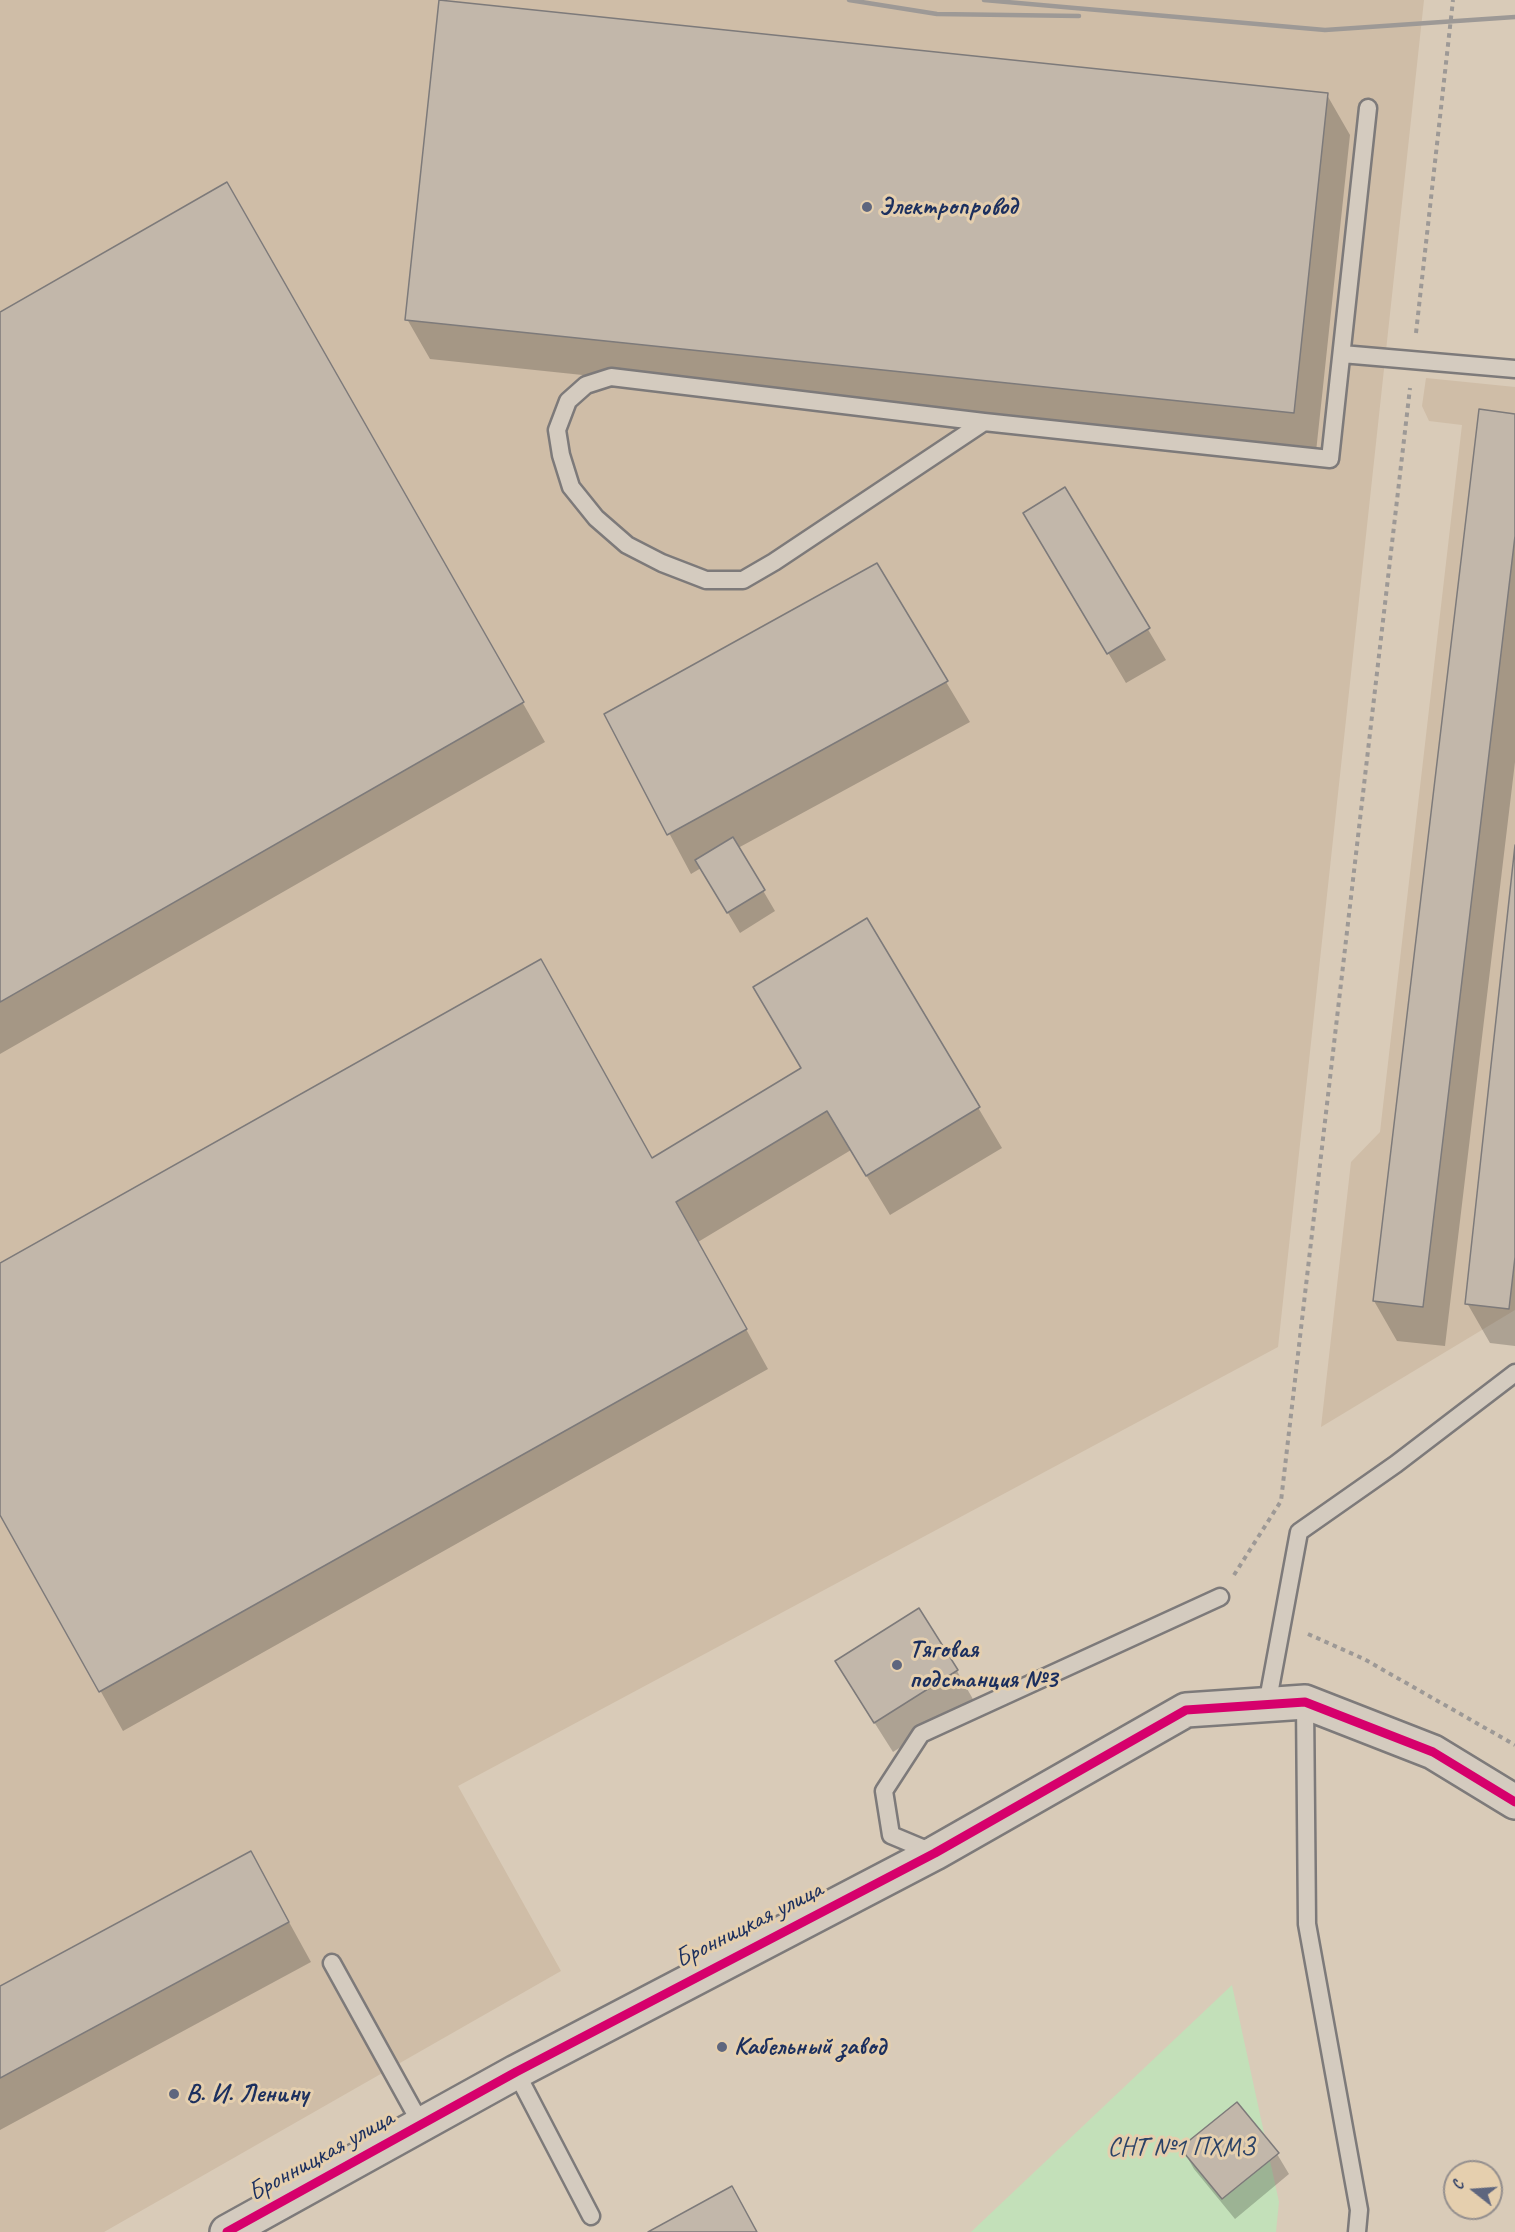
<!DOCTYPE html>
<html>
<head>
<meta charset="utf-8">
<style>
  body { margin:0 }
  #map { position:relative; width:1515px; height:2232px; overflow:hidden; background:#d9cbb8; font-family:Caveat,sans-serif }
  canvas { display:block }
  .north { position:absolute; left:1443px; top:2160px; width:60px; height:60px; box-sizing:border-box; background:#e5cfae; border:2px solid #948f8e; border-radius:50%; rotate:287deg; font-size:16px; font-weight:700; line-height:24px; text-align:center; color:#1b2f5e }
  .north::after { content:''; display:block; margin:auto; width:21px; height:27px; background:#5e667e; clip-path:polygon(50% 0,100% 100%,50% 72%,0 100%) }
</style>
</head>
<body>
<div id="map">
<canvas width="1515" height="2232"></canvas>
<div class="north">С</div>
</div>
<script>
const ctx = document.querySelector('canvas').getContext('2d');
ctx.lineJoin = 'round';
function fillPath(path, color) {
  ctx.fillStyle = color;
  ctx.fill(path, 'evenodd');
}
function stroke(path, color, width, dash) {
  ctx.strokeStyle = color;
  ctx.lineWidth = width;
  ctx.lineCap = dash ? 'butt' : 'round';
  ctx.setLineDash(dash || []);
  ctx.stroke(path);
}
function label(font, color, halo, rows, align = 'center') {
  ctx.font = font + ' Caveat,sans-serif';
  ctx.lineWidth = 6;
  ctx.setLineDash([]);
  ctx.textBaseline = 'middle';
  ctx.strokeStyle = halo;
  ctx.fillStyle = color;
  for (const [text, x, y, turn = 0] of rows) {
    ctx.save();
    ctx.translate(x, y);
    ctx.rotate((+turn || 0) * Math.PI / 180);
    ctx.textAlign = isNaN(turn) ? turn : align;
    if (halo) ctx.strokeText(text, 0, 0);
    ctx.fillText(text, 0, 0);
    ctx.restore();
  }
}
fillPath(new Path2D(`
  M0,0H1424L1278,1347L458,1786L561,1971L104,2232H0Z
  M1426,378L1515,387V1310L1321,1427L1351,1162L1380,1132L1462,425L1429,421L1422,406Z`), '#cfbda7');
fillPath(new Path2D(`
  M1232,1985L1279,2202L1276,2232H971Z`), '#c3e0b9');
fillPath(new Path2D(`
  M1327,95L1350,135L1316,452L430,359L407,319Z
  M227,184L545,742L0,1054V314Z
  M1515,415V762L1445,1346L1397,1341L1374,1301Z
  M1065,489L1166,660L1126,683L1043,543Z
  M876,565L970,722L738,848L775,911L740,933L701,868L691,874L606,715Z
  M1515,859V1346L1490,1343L1467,1303Z
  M867,920L1002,1148L890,1215L851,1150L698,1242L768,1369L123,1731L0,1512V1265L652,1160L803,1069Z
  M957,1671L974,1701L893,1752L855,1692Z
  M273,1893L311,1962L0,2130V1988Z
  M1182,2148L1277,2154L1289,2174L1235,2219L1194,2169Z`), '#0003');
const building = new Path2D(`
  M439,0L1328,93L1294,413L405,320Z
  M227,182L524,702L0,1002V312Z
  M1479,409L1515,414V536L1423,1307L1373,1301Z
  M1065,487L1150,628L1107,654L1023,513Z
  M877,563L948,681L667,835L604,714Z
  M733,837L765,890L727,913L695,860Z
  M1515,845V1257L1509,1309L1465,1304Z
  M867,918L980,1107L866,1176L827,1111L676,1202L747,1329L99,1692L0,1515V1263L541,959L652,1158L801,1068L753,987Z
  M919,1608L958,1670L874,1723L835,1661Z
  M251,1851L289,1922L0,2078V1986Z
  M1237,2102L1279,2153L1222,2199L1180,2148Z
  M732,2186L757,2232H648Z`);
fillPath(building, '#c2b7aa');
stroke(building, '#7d7a7a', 1.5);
const service = new Path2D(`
  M1342,354L1515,369
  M984,422L774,562L743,580H706L662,563L627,545L596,518L571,487L561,455L557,430L568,401L586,385L611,377L984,422L1330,459L1368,108
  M1305,1702L1307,1924L1359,2210L1357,2232
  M1267,1705L1299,1532L1396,1464L1515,1373
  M934,1853L891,1835L884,1791L921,1734L1220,1597
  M332,1963L421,2124
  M516,2072L591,2216`);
const minor = new Path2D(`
  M227,2232L516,2072L935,1853L1186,1710L1305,1702L1433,1752L1515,1802`);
stroke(service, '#7d7a7a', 21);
stroke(minor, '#7d7a7a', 38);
stroke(new Path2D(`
  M1416,333L1453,0
  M1234,1575L1281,1501L1410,388
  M1308,1634L1364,1659L1515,1745`), '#9d9996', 4, [4.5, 4.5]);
stroke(service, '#d4cbbf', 16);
stroke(minor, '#d4cbbf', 33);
stroke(new Path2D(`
  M849,0L937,14L1079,16
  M984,0L1325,30L1515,17`), '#9d9996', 4.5);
stroke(new Path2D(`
  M227,2232L516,2072L935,1853L1186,1710L1305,1702L1433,1752L1515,1802`), '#d6006c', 9);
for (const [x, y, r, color] of [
  [867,207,6,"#5e667e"],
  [897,1665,6,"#5e667e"],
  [722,2047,6,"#5e667e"],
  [174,2094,6,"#5e667e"]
]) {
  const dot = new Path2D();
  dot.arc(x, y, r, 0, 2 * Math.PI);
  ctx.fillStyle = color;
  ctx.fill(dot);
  stroke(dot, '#e5cfae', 2);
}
label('bold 26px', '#1b2f5e', '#e5cfae', [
  ["Электропровод",879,207],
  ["Тяговая",909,1650],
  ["подстанция №3",909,1680],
  ["Кабельный завод",734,2047],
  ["В. И. Ленину",186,2094]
], 'left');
label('26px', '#1b2f5e', '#e5cfae', [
  ["Бронницкая улица",749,1925,-27],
  ["Бронницкая улица",321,2156,-29]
]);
label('26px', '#2a4267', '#e5cfae', [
  ["СНТ №1 ПХМЗ",1181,2148]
]);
</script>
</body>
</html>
